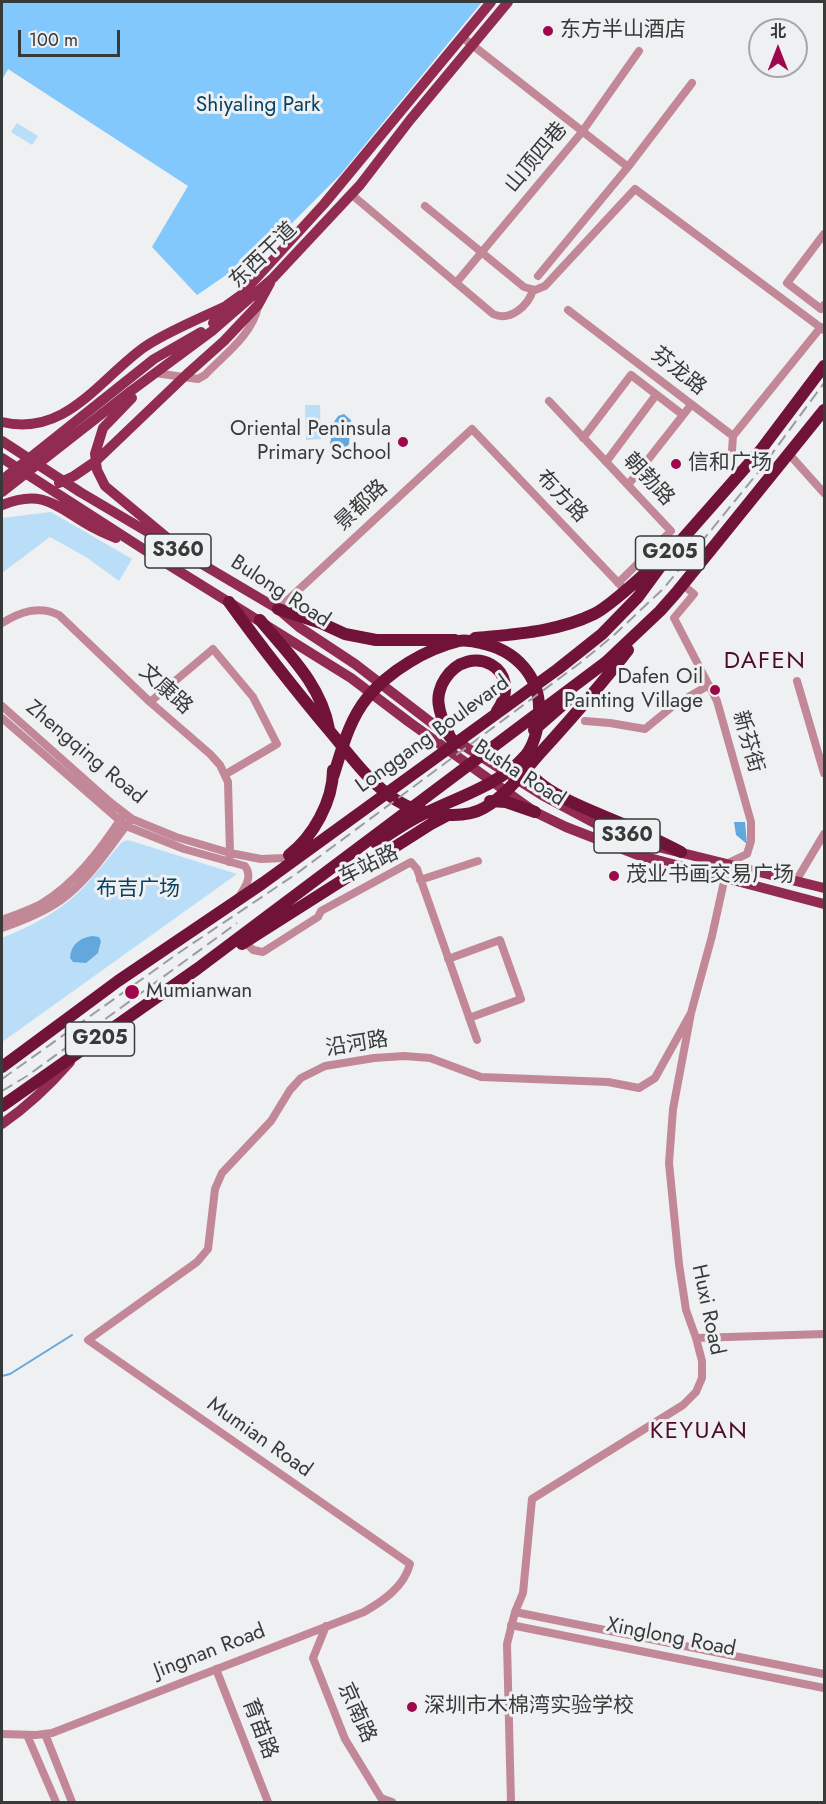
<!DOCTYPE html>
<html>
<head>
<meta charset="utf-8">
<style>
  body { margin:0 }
  #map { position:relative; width:826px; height:1804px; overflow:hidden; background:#eef0f2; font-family:Jost,"Noto Sans SC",sans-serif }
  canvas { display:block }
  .frame { position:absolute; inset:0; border:3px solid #383a3a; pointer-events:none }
  .north { position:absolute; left:748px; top:18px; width:60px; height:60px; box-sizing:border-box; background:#eef0f2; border:2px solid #a5a7a8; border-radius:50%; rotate:0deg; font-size:16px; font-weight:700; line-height:24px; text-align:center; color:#383a3a }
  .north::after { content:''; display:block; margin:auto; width:21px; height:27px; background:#9f074d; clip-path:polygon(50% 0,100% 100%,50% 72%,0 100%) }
  .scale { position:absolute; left:18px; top:30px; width:102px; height:27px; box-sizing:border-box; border:3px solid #383a3a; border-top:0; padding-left:8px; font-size:18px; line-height:21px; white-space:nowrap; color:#383a3a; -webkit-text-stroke:4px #eef0f2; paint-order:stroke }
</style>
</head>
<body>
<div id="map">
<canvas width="826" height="1804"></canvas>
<div class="frame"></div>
<div class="north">北</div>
<div class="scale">100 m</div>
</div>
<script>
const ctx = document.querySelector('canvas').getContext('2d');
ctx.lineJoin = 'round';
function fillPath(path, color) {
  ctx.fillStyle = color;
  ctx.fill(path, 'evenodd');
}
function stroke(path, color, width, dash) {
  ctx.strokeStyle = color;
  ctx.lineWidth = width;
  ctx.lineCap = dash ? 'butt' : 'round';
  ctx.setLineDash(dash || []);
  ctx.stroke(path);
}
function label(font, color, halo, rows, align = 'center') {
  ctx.font = font + ' Jost,"Noto Sans SC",sans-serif';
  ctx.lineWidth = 6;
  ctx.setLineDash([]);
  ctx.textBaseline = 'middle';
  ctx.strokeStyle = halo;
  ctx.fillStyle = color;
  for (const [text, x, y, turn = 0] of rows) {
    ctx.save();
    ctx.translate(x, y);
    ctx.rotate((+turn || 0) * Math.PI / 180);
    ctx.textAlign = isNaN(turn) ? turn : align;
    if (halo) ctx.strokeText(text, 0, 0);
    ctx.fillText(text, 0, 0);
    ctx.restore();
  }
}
fillPath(new Path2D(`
  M17,123L38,136L32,145L11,132Z
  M305,405H320L321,439L306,440Z
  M51,512L132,559L119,581L86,557L50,537L2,573V518Z
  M128,840L237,874L2,1042V938C29,927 57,913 79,892C94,877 108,858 122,842Z`), '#baddf8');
fillPath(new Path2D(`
  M2,2H482L340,175L270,245L197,295L152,247L188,186L8,69L2,80Z`), '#82c8fd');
fillPath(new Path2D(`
  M344,414L351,420L349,444L344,450L337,451L330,444L332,434L327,431L328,423L334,422L338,416Z
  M734,822H745L747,844L736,835Z
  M92,936L99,937L101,941L98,953L86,963L73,962L70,958C71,945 79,938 92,936Z`), '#63a8dc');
stroke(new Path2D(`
  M2,1376L10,1374L72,1335`), '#63a8dc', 2);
stroke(new Path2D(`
  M462,37L628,167L538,276
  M628,167L692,83
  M351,194L493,314C510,322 528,306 533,290
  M425,206L524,287L535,290L545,286L635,189L824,330
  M824,234L787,283L821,309L824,305
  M456,283L582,132L639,51
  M568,310L733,436L731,466L740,474
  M155,373L198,379L205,375C224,355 252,335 258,307
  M549,401L671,531L618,583
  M733,436L821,327
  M583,438L631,375L683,415
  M789,454L824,493
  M606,462L656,395
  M628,485L691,405
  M278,609L472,429L625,590
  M2,623C20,612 39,605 59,615L150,702L210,754L220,765L228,782L230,853L229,862
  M797,681L824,773
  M150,702L213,649L253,697L277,744L226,774
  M2,706L110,802L132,819L176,837L230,853L261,859L285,858
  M2,718L126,826L184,849L245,866C253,877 245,887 239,897
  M585,721L610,723L645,729L673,706L709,685
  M420,880L478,861
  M796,881L824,834
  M2,920C15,915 29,910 41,904C75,884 101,849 122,817
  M2,928C22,921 43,913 61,900C89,880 108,849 129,822
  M245,942L253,950L263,952L318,917L321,911L411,862L417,869L477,1040
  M448,959L500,940L521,999L469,1018
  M696,1338L824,1334
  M515,1612L824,1674
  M511,1625L824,1688
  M326,1626L313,1658L345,1739L381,1798L392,1802
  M216,1669L268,1802
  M2,1734L36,1735L52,1733L364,1612C383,1601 404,1587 410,1564L88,1340L197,1262L208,1249L215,1189L222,1173L271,1121L290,1090L301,1078L325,1066L374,1058L404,1056L430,1058L481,1077L608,1082L639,1088L655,1078L691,1013
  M45,1734L72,1802
  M27,1735L56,1802
  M511,1802L507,1644L515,1612L523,1593L532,1499L683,1405L696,1392L702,1378V1361L696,1338L686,1310L679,1264L669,1163L673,1109L691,1013L712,936L728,863L747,854L751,841V822L717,701L674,618L694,594L683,585`), '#c38897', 8);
stroke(new Path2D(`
  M213,323L227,305L241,295L324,204L491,2
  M132,398L103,428L95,454L97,470L105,486L170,540
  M2,422C65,437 98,381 143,348C164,333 201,318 226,306
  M2,441L80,492L278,609L299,627L355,664L450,737L542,795L606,829L662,848L824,888
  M2,458L148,552L351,678L409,722L535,812L566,827L638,855L824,904
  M2,480L154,359L201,332
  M59,483L74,476L96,461L187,374L224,341L258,305L270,283
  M2,492L131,391L212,331L273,278L360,185L410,120L508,2
  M2,505C46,487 58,509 94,528C101,532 108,535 116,538
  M2,1124C28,1106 49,1086 70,1062`), '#912b4f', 10);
stroke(new Path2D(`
  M229,602C262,648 296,691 333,735C352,758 370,783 396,800C417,814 461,821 484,808C507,795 524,771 542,751C572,718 601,685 628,650
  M278,609L321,623L345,634L376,640H455
  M260,620C288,654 321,684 329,729
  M475,638C515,634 557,632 594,614C612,605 639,578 656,564
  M534,730L566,702
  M450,737C446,727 440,716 439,706C437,697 440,686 445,679C470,640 526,669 497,711
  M524,762C533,793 600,813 627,826C645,834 663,843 681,852
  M333,777C342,749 349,720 367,698C389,671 426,649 459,641C466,639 475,642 481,643C516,650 541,677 539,713C538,729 535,744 525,756C497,788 450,799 414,819C401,826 388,835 376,843
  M490,801L506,802L535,812
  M289,855C313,837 333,801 333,770
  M242,944L431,824L448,815
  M2,1067L118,981L263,883L558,669L602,634L638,597L671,552L760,451L824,366
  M2,1106L197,969L606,662L660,611L676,593L824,410`), '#711238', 12);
stroke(new Path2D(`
  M2,1079L180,952L296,874L580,663L613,636L664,588L760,470L824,383
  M2,1091L27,1076L78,1039L237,923`), '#9b9d9e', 2, [12, 6]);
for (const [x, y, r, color] of [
  [548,31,6,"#9f074d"],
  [403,442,6,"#9f074d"],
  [676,464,6,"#9f074d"],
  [715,690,6,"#9f074d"],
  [614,876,6,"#9f074d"],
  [132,992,8,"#9f074d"],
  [412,1707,6,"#9f074d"]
]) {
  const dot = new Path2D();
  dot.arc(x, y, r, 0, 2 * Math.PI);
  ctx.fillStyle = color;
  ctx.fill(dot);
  stroke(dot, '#eef0f2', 2);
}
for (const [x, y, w] of [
  [178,551,66],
  [670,553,69],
  [627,836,66],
  [100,1039,69]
]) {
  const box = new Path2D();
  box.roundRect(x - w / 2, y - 17, w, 34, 4.5);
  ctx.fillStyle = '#eef0f2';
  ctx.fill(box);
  stroke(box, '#383a3a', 1.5);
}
label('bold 20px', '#383a3a', null, [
  ["S360",178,551],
  ["G205",670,553],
  ["S360",627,836],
  ["G205",100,1039]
]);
label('21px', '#383a3a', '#eef0f2', [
  ["东方半山酒店",560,31],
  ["Oriental Peninsula",391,430,"right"],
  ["Primary School",391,454,"right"],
  ["信和广场",688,464],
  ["Dafen Oil",703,678,"right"],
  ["Painting Village",703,702,"right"],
  ["茂业书画交易广场",626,876],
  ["Mumianwan",146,992],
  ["深圳市木棉湾实验学校",424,1707]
], 'left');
label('21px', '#094163', '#eef0f2', [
  ["Shiyaling Park",258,106],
  ["布吉广场",138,890]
]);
label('21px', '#383a3a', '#eef0f2', [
  ["山顶四巷",537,158,-50],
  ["东西干道",264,256,-44],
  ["芬龙路",678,372,38],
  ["朝勃路",648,480,47],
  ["布方路",561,497,46],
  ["景都路",362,506,-43],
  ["Bulong Road",280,592,33],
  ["文康路",165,690,42],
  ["Longgang Boulevard",433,735,-36],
  ["新芬街",747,742,74],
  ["Zhengqing Road",85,753,40],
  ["Busha Road",519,774,33],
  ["车站路",369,866,-26],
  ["沿河路",357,1045,-9],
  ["Huxi Road",707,1310,78],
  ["Mumian Road",259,1438,35],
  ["Xinglong Road",671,1638,11],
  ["Jingnan Road",210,1652,-21],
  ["京南路",356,1713,66],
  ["育苗路",259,1729,69]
]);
ctx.letterSpacing = '1.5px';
label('24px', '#500c27', '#eef0f2', [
  ["DAFEN",765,662],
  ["KEYUAN",699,1432]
]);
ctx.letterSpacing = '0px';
</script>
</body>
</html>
